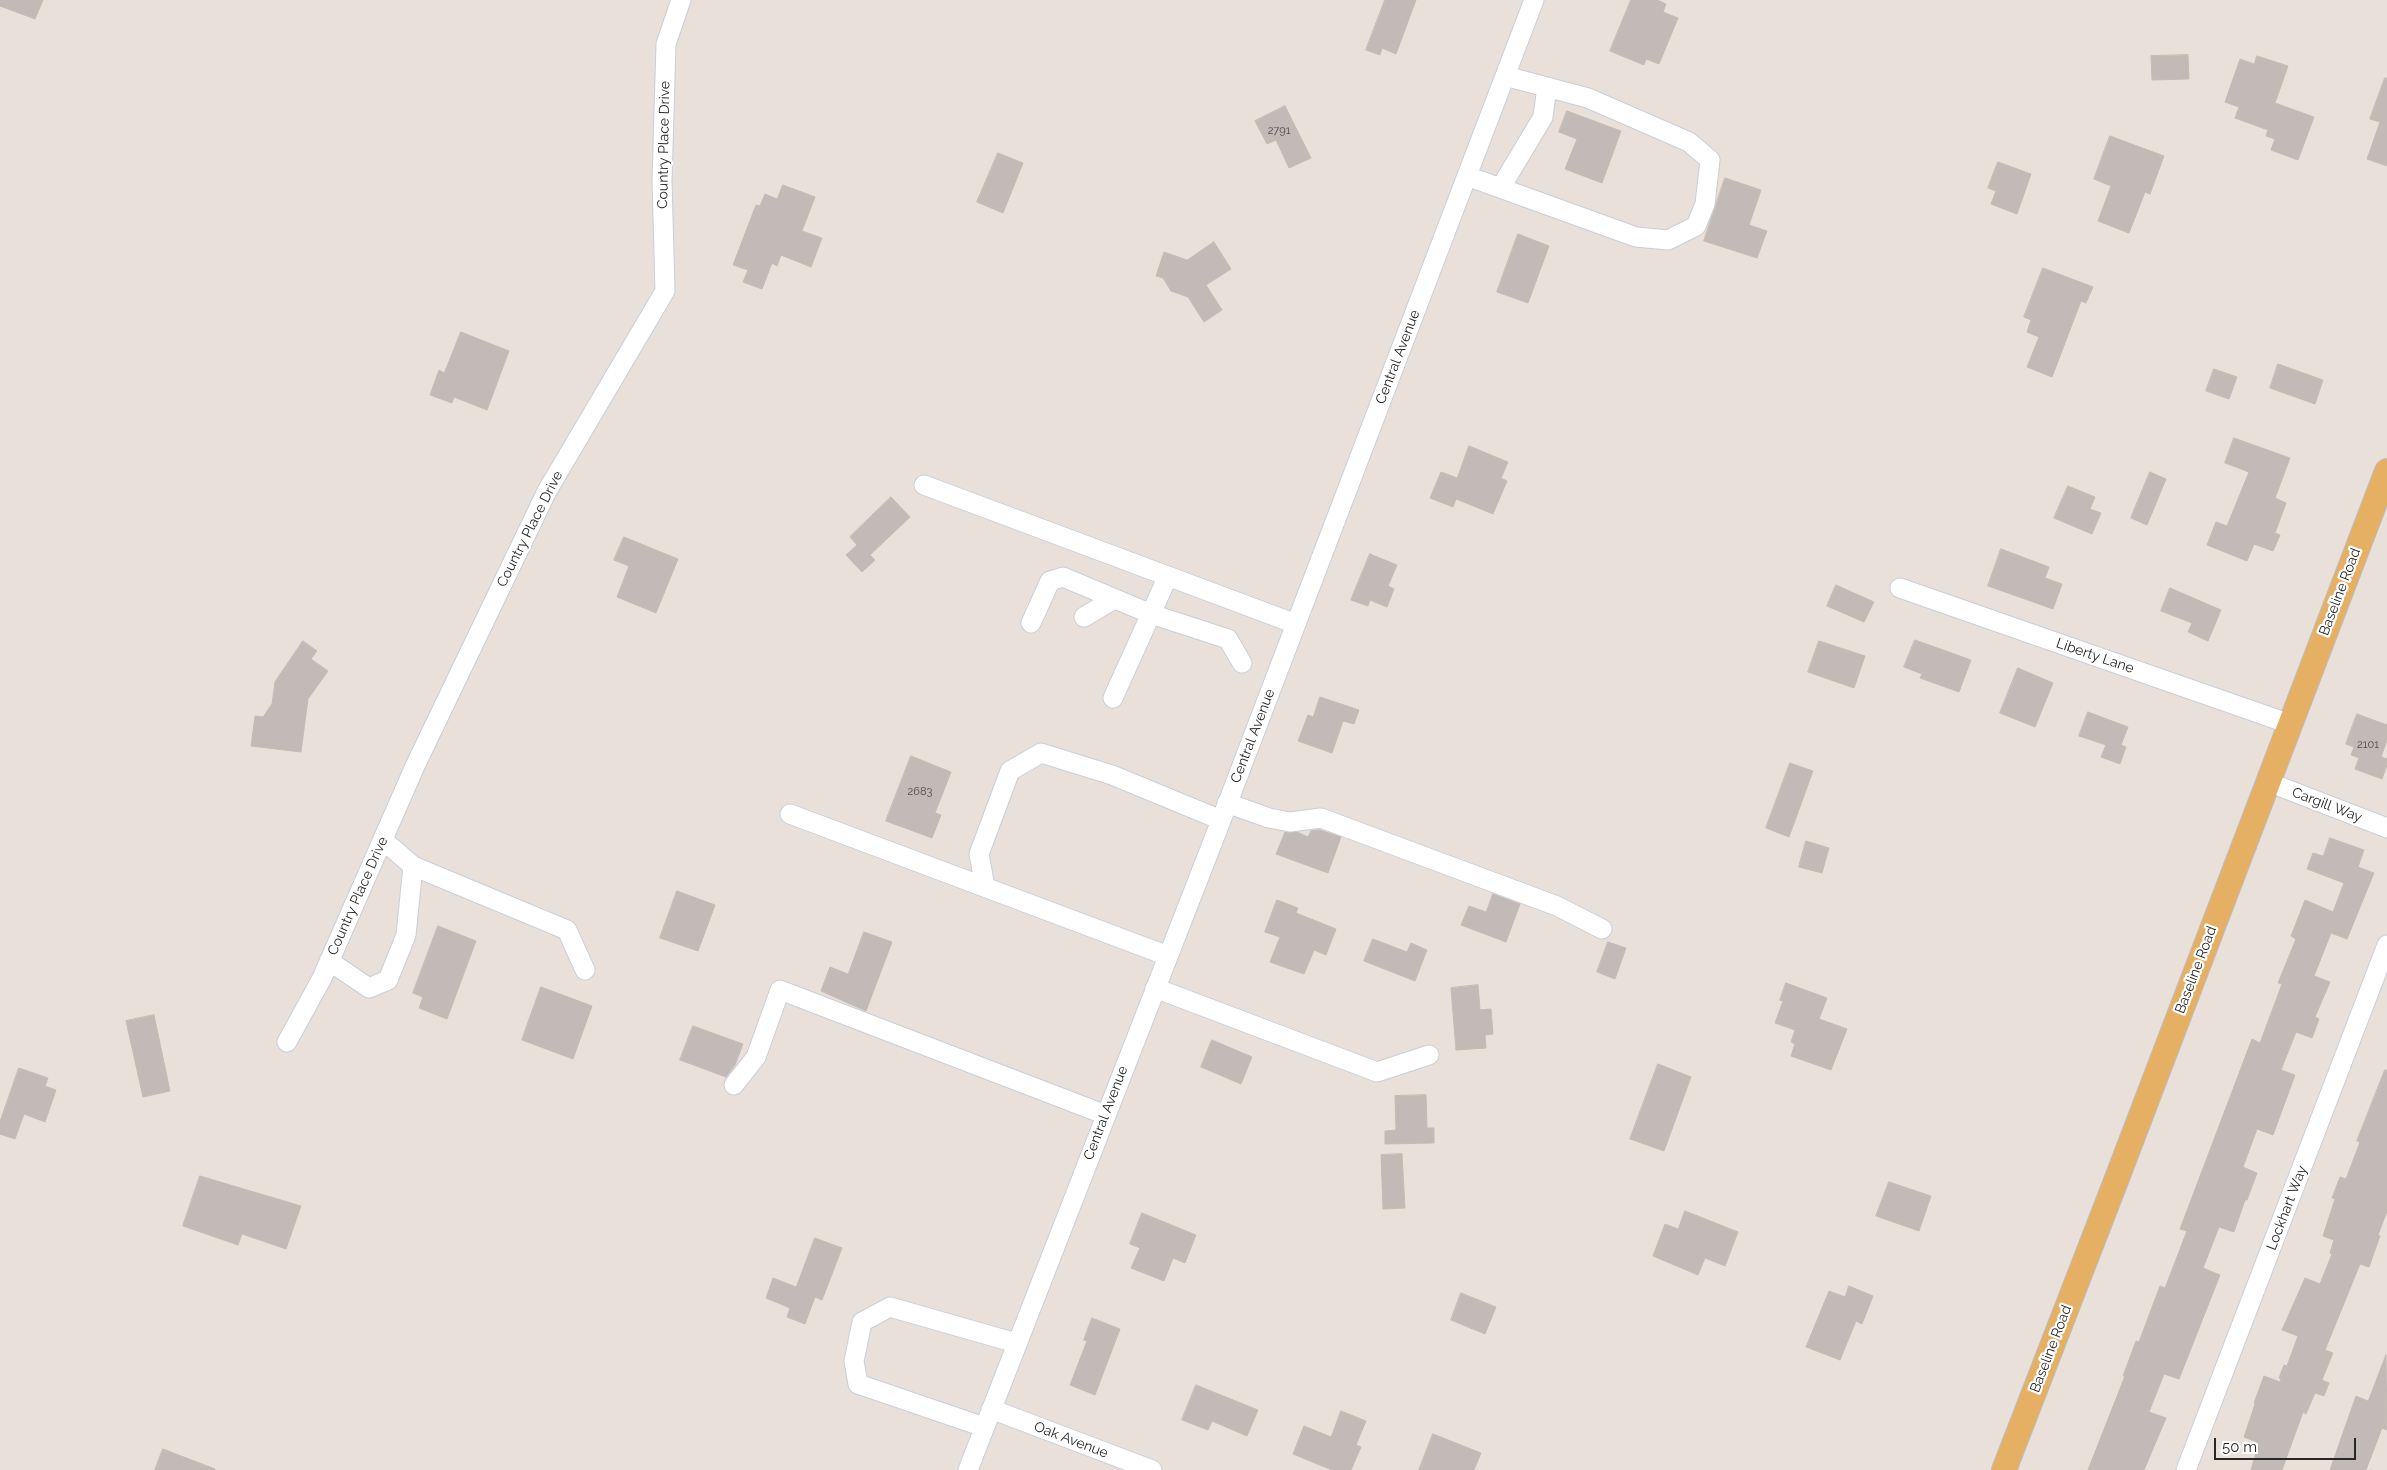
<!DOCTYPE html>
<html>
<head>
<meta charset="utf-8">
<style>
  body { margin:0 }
  #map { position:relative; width:2387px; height:1470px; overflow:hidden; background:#e9e0da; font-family:Raleway,sans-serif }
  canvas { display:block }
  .scale { position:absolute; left:2214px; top:1438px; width:142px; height:22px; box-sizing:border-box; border:2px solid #272727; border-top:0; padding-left:6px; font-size:15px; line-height:18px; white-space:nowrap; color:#272727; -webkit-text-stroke:4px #fff; paint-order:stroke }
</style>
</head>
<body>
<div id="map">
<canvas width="2387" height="1470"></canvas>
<div class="scale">50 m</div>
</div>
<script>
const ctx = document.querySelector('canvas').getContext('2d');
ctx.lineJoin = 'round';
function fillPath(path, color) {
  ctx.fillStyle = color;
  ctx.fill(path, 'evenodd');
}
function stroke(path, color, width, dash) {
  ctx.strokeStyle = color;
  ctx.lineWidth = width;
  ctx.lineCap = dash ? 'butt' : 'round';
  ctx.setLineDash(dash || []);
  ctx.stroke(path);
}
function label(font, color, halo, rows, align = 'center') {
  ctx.font = font + ' Raleway,sans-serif';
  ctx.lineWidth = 4.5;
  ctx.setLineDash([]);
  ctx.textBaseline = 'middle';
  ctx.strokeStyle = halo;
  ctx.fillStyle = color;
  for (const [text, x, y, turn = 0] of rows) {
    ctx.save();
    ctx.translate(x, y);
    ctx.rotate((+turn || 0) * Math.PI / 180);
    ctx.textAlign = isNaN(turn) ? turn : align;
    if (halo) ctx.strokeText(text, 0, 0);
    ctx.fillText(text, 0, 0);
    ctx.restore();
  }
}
const building = new Path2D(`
  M0,0H43L35,19L0,6Z
  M1385,0H1416L1396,54L1382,48L1380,55L1366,50Z
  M1631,0H1657L1666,4L1663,12L1678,18L1659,64L1646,59L1644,65L1610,51Z
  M2188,55L2189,79L2152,80L2151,56Z
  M2257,56L2288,66L2275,103L2314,117L2298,160L2271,150L2275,139L2266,136L2268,130L2235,118L2239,107L2225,102L2240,59L2254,64Z
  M2385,78H2387V166L2367,159L2380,122L2370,119Z
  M1285,106L1311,158L1289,168L1276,140L1267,144L1255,121Z
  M1567,111L1621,131L1602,183L1565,169L1577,139L1559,132Z
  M2110,136L2164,156L2150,194L2145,192L2129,233L2098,221L2111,186L2094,179Z
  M998,153L1023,163L1003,213L977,202Z
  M1998,162L2031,174L2017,214L1991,204L1996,191L1988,188Z
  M1725,178L1761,190L1749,225L1767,231L1757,258L1704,241Z
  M783,185L815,197L802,231L822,238L811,267L781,255L777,266L772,263L762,289L743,282L748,270L733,265L756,205L760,206L765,194L777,199Z
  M1518,234L1549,246L1528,303L1497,292Z
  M1214,242L1231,269L1206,285L1222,310L1204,322L1188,297L1171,291L1163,278L1156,276L1164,252L1187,260Z
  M2043,268L2093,287L2086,303L2081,301L2052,377L2027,367L2039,337L2027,332L2031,320L2024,317Z
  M461,332L509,351L487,410L454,397L452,403L430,395L439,370L444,373Z
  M2278,364L2323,380L2315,404L2270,388Z
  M2214,369L2237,377L2229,399L2206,391Z
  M2234,438L2290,458L2275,498L2286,503L2275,533L2280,535L2273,551L2254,544L2247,561L2207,545L2216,522L2227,526L2249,472L2225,463Z
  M1469,446L1508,462L1501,478L1507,481L1493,514L1456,499L1453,507L1430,498L1441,472L1457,478Z
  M2150,472L2166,479L2147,525L2131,518Z
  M2068,486L2095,497L2090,509L2101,513L2092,534L2054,518Z
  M891,497L910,517L870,555L875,560L862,572L846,555L857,545L850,537Z
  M624,537L678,559L656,613L617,597L629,566L614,560Z
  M2001,549L2049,567L2045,578L2062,584L2053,609L1988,586Z
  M1370,554L1397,565L1388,586L1394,589L1387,607L1370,600L1368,606L1351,600Z
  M1836,585L1874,602L1864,622L1827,606Z
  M2170,588L2221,610L2208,641L2188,632L2192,623L2161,611Z
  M1915,640L1971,660L1959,692L1920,678L1922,674L1904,667Z
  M303,641L317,651L311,659L328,671L308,699L301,752L251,746L255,716L263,717L272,704L275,682Z
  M1819,641L1865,656L1854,688L1808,672Z
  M2018,668L2053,683L2035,727L2000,713Z
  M1320,697L1359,710L1354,724L1343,721L1332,753L1298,741L1308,715L1313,717Z
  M2088,712L2128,727L2121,745L2126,747L2120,764L2101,757L2106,745L2079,736Z
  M2357,714L2387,725V740L2381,757L2387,759V765L2382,779L2355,769L2359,758L2351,755L2354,747L2346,744Z
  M911,756L951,772L935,813L941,815L932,838L886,821Z
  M1790,763L1813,771L1789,837L1766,828Z
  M1320,830L1341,837L1328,873L1276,854L1285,832H1297L1308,837L1311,831Z
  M2330,838L2364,850L2358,867L2374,873L2347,939L2331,933L2314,976L2330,982L2315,1017L2319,1019L2312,1038L2296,1032L2281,1070L2295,1075L2273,1135L2257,1129L2243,1167L2257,1173L2247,1200H2245L2234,1232L2219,1227L2203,1268L2220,1275L2179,1379L2164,1374L2149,1412L2166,1418L2144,1470H2088L2125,1376H2123L2136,1341L2139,1342L2160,1286L2165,1288L2187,1231L2180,1229L2252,1039L2260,1043L2282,984L2278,983L2296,939L2291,936L2305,900L2333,912L2344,883L2307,869L2313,853L2323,856Z
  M1806,841L1829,848L1822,873L1799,867Z
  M677,891L715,905L698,951L660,938Z
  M1493,894L1520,904L1506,942L1461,925L1469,906L1486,912Z
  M1277,900L1298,908L1296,913L1336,929L1326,955L1314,950L1304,974L1270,962L1280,937L1265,932Z
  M438,926L476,941L447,1019L419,1008L423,997L413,993Z
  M864,932L892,942L866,1011L821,991L830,967L848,974Z
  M1373,939L1407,952L1411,943L1427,950L1415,981L1364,961Z
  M1608,942L1626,948L1615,979L1597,972Z
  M1786,983L1827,998L1819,1019L1847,1029L1831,1070L1791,1056L1795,1044L1791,1042L1795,1030L1775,1023L1783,1001L1780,1000Z
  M1478,985L1480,1010L1491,1009L1493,1034L1485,1035L1486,1048L1456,1050L1451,988Z
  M541,987L592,1006L573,1059L522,1040Z
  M154,1015L170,1091L143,1097L126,1021Z
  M693,1026L743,1044L735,1065L726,1077L680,1060Z
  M1212,1040L1252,1057L1241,1084L1201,1067Z
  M1658,1064L1691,1077L1664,1151L1630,1139Z
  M19,1068L48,1078L45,1086L56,1090L45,1122L24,1114L15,1139L0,1134V1122Z
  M2385,1070H2387V1211L2378,1235L2380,1236L2369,1267L2360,1264L2325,1350L2333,1353L2322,1380L2329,1383L2324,1396L2315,1393L2306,1414L2303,1412L2282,1470H2251L2259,1443L2244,1437L2255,1404L2254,1403L2264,1376L2280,1382L2281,1379L2279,1378L2284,1365L2287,1366L2298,1336L2282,1330L2305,1278L2320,1284L2332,1254L2330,1253L2334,1240L2323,1236L2335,1199L2332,1198L2340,1177L2346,1179L2360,1142L2357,1141Z
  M1426,1095L1427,1128H1434V1143L1385,1144V1131L1396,1130L1395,1096Z
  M1402,1154L1405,1208L1383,1209L1381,1155Z
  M200,1176L301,1206L286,1249L242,1234L238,1245L183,1226Z
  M1889,1182L1931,1196L1919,1231L1876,1216Z
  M1685,1211L1738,1232L1725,1266L1705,1258L1698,1275L1653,1256L1665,1224L1678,1229Z
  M1142,1213L1196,1235L1185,1263L1173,1258L1164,1281L1131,1268L1140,1248L1130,1244Z
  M815,1238L842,1248L822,1300L815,1297L805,1324L787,1317L790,1308L766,1298L773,1278L796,1287Z
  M1849,1286L1873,1296L1862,1324L1856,1321L1840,1360L1806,1347L1829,1291L1845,1297Z
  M1461,1293L1496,1307L1485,1334L1451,1320Z
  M1092,1318L1120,1329L1095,1395L1070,1385L1087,1341L1084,1340Z
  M2386,1355L2387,1430L2382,1428L2366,1470H2330L2356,1396L2368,1401Z
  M1196,1385L1258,1410L1247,1436L1212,1421L1208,1430L1182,1420Z
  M1341,1411L1366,1421L1356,1445L1361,1447L1351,1470H1332L1293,1454L1304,1426L1331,1437Z
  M1433,1434L1481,1453L1474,1470H1419Z
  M163,1449L215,1469V1470H155Z`);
fillPath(building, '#c1bab6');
stroke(building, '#c4bbb4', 1);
const minor = new Path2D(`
  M1467,176L1636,237L1668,240L1696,226L1705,204L1710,160L1689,142L1588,98L1505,76
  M1501,187L1543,117L1547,87
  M924,485L1296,624
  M1900,588L2290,724
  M1084,617L1114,599
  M1031,623L1050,581L1063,577L1151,614L1228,639L1242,663
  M1113,698L1168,576
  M2268,782L2387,828
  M1227,803L1269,818L1290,822L1321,818L1557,906L1602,929
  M790,814L1168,956
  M413,866L567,930L585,970
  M985,887L979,854L1010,771L1041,753L1112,775L1221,820
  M329,961L369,988L388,980L406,935L413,866L383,840
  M1155,988L1377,1072L1429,1055
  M287,1042L322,978L415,766L547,491L665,291L662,181L666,44L681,0
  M734,1085L756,1057L780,990L1106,1115
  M991,1409L1152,1470
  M984,1427L858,1384L854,1361L862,1322L890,1307L1016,1343
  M968,1470L1217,831L1534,0
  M2186,1470L2387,945`);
const major = new Path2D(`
  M2004,1470L2114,1186L2387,471`);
stroke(minor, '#c8ced8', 21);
stroke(major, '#bebebe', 26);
stroke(minor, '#fff', 19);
stroke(major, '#e5b063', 24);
label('11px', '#4e4c4b', null, [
  ["2791",1279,131],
  ["2101",2368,745],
  ["2683",920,792]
]);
label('14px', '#272727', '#fff', [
  ["Country Place Drive",664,145,-89],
  ["Central Avenue",1398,357,-69],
  ["Country Place Drive",530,529,-63],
  ["Baseline Road",2340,592,-69],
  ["Liberty Lane",2095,656,19],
  ["Central Avenue",1253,736,-69],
  ["Cargill Way",2327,805,21],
  ["Country Place Drive",358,896,-66],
  ["Baseline Road",2196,970,-69],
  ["Central Avenue",1106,1113,-69],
  ["Lockhart Way",2287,1208,-69],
  ["Baseline Road",2051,1349,-69],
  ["Oak Avenue",1071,1440,21]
]);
</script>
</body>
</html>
